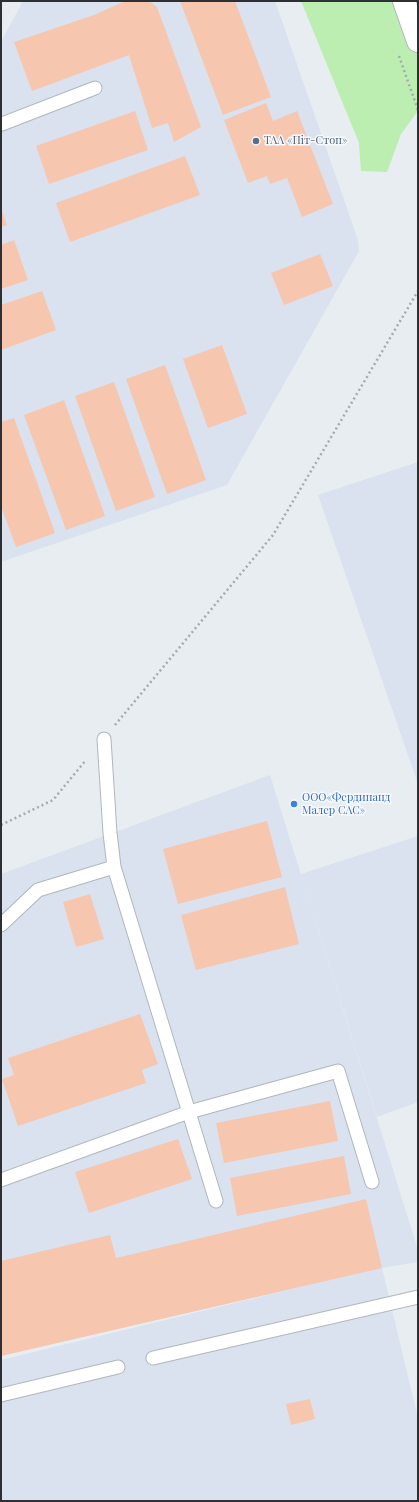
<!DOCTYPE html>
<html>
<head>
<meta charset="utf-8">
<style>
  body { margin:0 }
  #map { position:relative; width:419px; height:1502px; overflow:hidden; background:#e8edf2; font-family:"Playfair Display",serif }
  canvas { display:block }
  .frame { position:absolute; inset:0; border:2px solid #2e2f32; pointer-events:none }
</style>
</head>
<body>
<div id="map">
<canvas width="419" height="1502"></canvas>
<div class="frame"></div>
</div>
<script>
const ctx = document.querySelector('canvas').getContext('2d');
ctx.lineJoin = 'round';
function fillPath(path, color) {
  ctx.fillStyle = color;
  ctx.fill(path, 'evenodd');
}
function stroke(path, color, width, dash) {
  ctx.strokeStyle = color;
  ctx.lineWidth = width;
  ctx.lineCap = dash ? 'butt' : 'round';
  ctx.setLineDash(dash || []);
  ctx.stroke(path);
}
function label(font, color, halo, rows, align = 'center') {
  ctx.font = font + ' "Playfair Display",serif';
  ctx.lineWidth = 3;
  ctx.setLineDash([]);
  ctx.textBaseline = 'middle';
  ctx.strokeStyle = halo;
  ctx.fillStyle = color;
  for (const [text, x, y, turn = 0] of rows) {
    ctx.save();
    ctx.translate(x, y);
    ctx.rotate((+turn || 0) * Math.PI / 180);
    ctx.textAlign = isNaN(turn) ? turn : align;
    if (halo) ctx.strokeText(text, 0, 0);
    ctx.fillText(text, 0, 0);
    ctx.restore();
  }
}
fillPath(new Path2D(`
  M23,1H275L358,240L359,251L227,485L1,562V42Z
  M418,462V784L318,495Z
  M270,775L418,1250V1262L382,1268L418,1418V1501H1V1360L317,1283L1,1356V874Z
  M418,836V1102L377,1117L301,874Z`), '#d9e2ee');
fillPath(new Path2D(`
  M301,1H418V111L401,134L387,172L361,171L359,143Z`), '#bceeb1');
fillPath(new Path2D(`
  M125,1H149L157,7L201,127L174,142L168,123L152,128L129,55L32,91L14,42L94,15Z
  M180,1H235L271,97L223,115Z
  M266,103L273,121L297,111L333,204L302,217L287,178L270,184L267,176L248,183L224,120Z
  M135,111L148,150L49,184L36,146Z
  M185,156L200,195L70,242L56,203Z
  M1,209L7,225L1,227Z
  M14,240L28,280L1,289V245Z
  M320,254L333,286L284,305L271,273Z
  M42,291L56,330L1,350V305Z
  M222,345L247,414L208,428L183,359Z
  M165,365L206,480L167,494L126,379Z
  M114,382L155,497L116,511L75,396Z
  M64,400L105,516L66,530L24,415Z
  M14,418L55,533L16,547L1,506V422Z
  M267,821L282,877L178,904L163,849Z
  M285,887L299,944L196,970L181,915Z
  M90,894L104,939L76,947L63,902Z
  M140,1014L158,1064L142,1070L146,1083L18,1126L2,1079L14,1075L8,1058Z
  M330,1101L338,1141L224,1163L216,1123Z
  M178,1139L192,1179L89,1213L75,1172Z
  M344,1156L351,1194L237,1216L230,1178Z
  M366,1199L382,1268L1,1356V1261L110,1235L116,1258Z
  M310,1399L315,1419L291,1425L286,1404Z`), '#f6c7ae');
const lane = new Path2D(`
  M2,124L95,88
  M104,739L110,833L114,867L216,1201
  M1,925L38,890L114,867
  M1,1180L189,1112L338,1071L372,1182
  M153,1358L418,1297
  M1,1395L118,1367`);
const street = new Path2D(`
  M404,1L418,41`);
stroke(lane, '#b1b6bb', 15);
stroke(street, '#b1b6bb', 24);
stroke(new Path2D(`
  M399,56L418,110
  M115,725L273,535L418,291
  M1,825L53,800L86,760`), '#a6aaae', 2.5, [2, 3]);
stroke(lane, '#fff', 13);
stroke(street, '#fff', 22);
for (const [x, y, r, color] of [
  [256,141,4,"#5c6f8a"],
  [294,804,4,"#3f7fe0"]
]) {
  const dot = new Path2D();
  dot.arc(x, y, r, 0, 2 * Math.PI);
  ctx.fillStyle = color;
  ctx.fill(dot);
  stroke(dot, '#f6fafe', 1.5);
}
label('11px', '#4e5e75', '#f6fafe', [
  ["ТАА «Піт-Стоп»",264,141]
], 'left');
label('11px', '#366cbe', '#f6fafe', [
  ["ООО«Фердинанд",302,798],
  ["Малер САС»",302,811]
], 'left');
</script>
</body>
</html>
